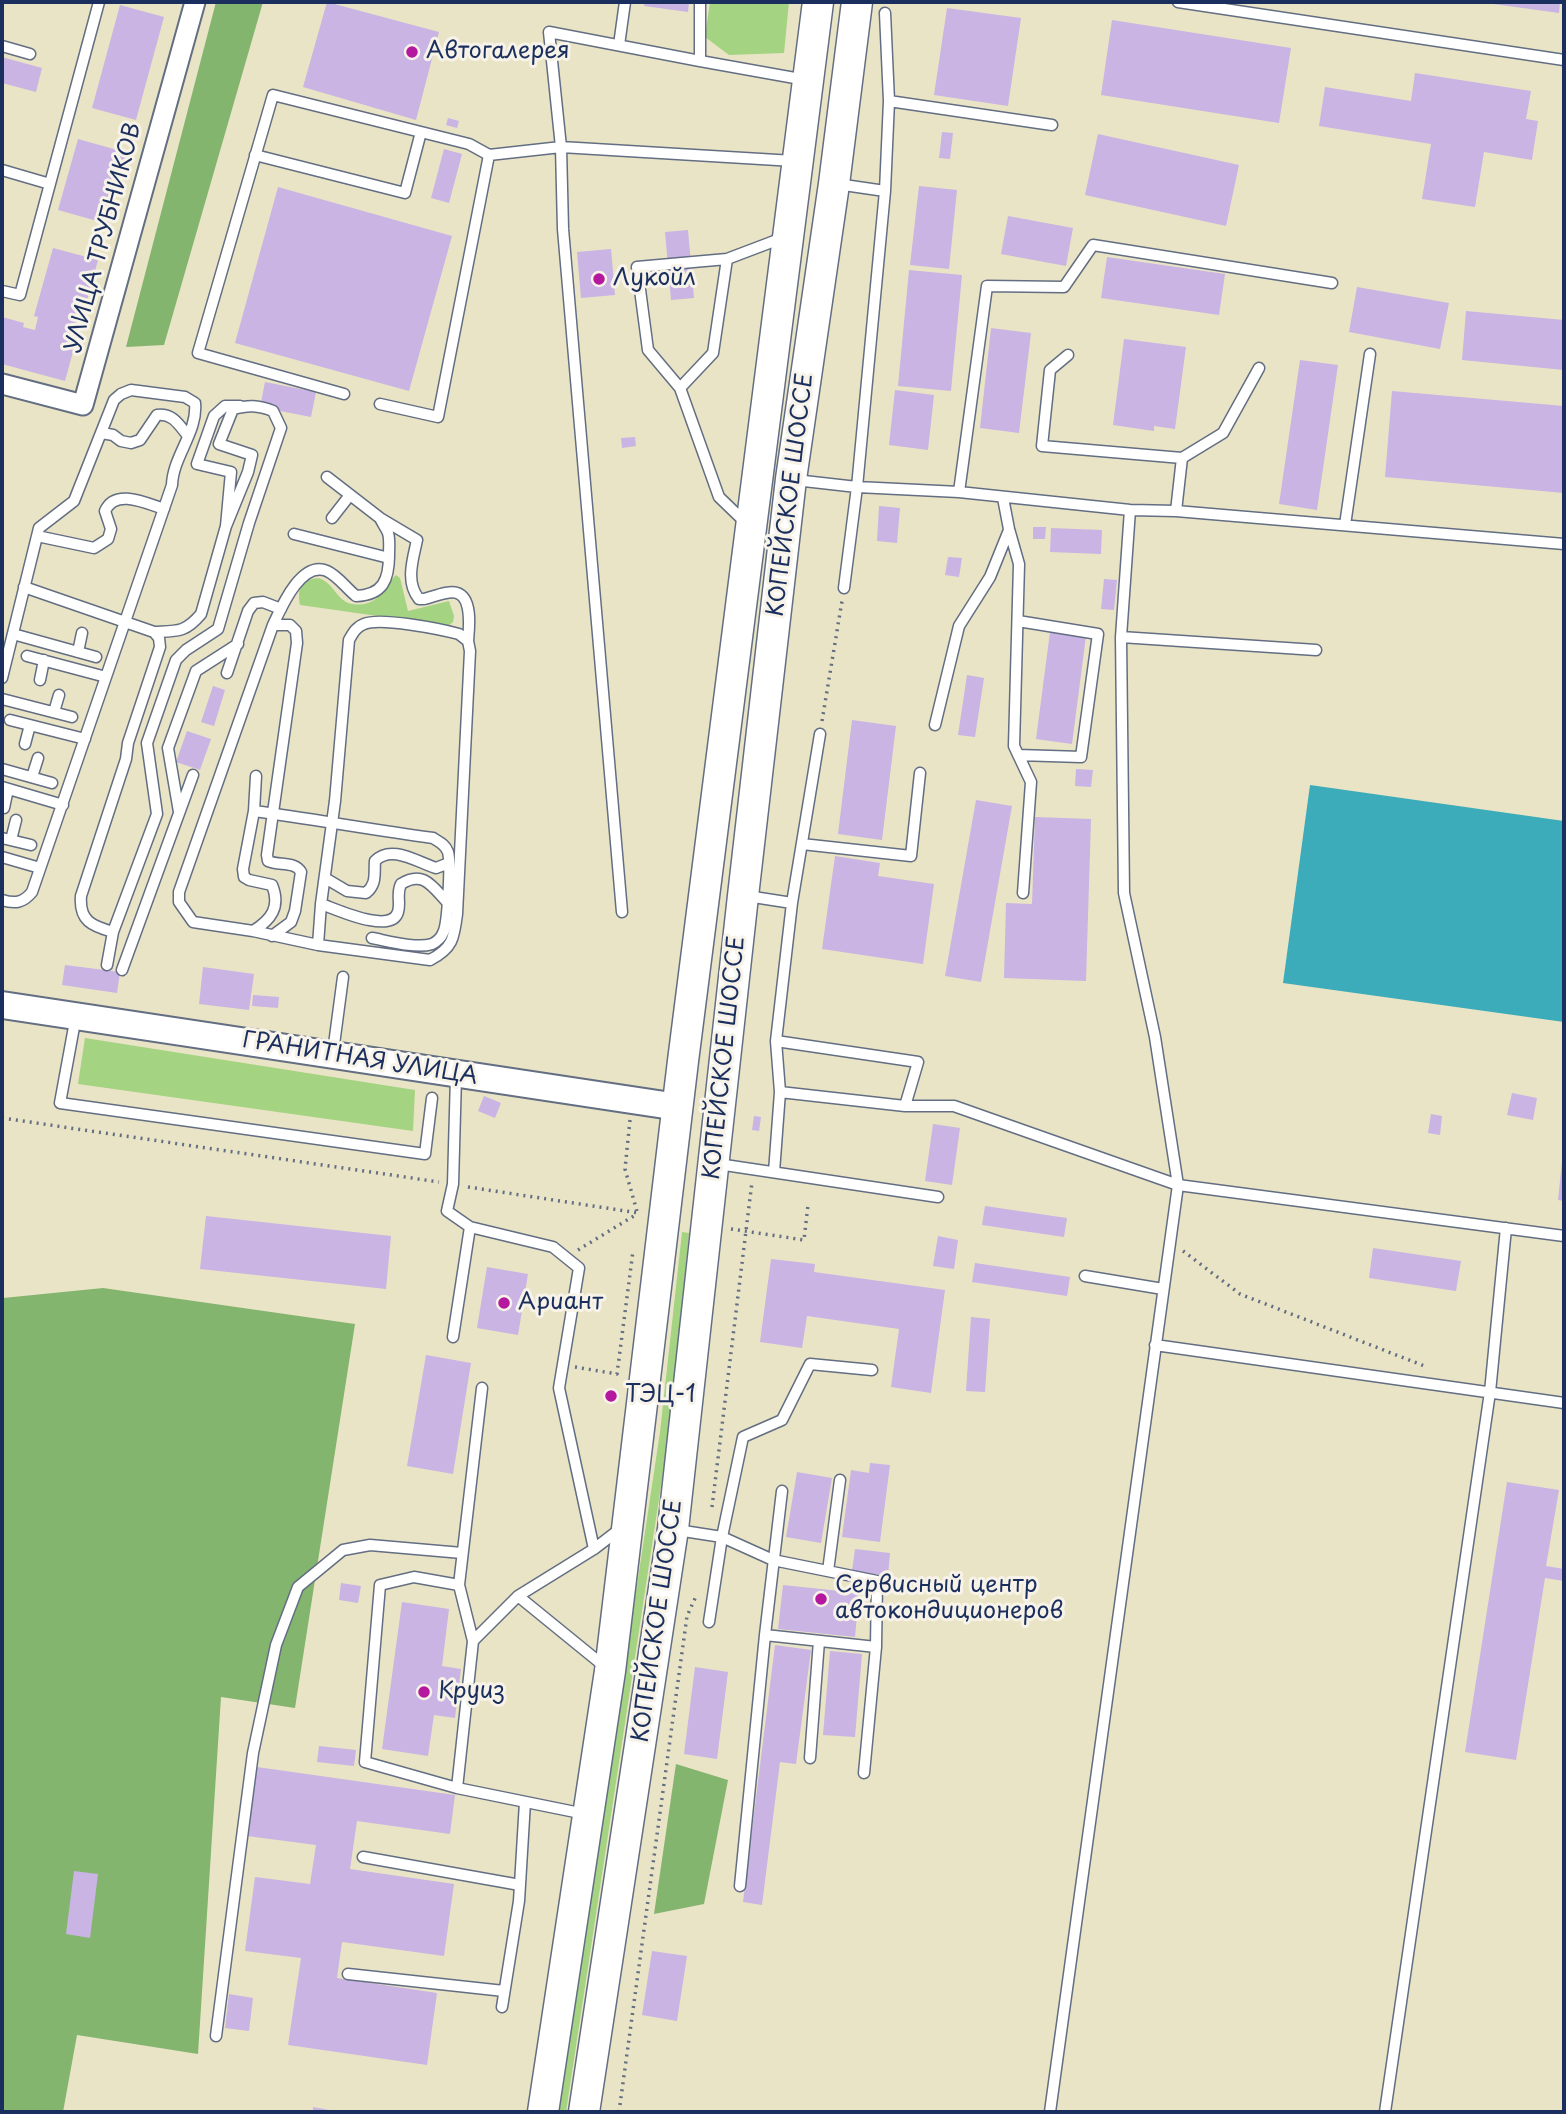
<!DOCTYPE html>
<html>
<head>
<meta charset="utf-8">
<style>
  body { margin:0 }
  #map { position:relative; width:1566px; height:2114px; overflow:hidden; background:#eae4c6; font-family:"Playpen Sans",sans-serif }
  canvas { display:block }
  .frame { position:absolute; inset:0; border:4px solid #1b2f5e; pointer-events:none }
</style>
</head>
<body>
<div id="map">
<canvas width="1566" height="2114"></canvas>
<div class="frame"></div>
</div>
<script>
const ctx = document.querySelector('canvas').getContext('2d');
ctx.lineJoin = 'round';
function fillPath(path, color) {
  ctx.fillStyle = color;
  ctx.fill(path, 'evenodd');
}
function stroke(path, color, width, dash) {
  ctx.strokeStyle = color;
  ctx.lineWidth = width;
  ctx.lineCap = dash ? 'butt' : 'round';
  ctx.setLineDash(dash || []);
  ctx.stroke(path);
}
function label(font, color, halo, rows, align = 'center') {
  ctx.font = font + ' "Playpen Sans",sans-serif';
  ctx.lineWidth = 6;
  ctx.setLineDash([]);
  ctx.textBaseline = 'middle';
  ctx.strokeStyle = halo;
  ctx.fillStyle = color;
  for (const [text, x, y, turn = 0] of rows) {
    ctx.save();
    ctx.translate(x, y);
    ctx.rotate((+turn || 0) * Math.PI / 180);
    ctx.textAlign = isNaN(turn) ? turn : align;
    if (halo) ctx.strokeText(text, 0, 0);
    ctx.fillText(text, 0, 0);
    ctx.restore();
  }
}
fillPath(new Path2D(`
  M710,2H789L784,53L729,55L705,37Z
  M396,575L400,578L408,611L449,601L454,616L453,622L448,626L300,605C298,593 298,582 312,579C316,578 320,578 323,580C338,588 338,608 364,604C382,601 384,585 396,575Z
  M85,1038L415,1090L413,1131L78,1084Z
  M682,1232L689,1233L669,1433L566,2112H558L660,1432Z`), '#a4d381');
fillPath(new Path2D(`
  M216,2H263L164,345L126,347Z
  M103,1288L355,1324L295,1708L221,1697L198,2054L77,2035L63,2112H2V1296L3,1298Z
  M676,1764L728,1780L704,1904L654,1914Z`), '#83b56f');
fillPath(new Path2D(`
  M1310,785L1564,821V1022L1283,983Z`), '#3cabba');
fillPath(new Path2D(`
  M327,2L439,32L416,120L303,87Z
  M645,2H689L688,12L644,6Z
  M1486,2H1560L1559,13L1486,3Z
  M120,5L164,17L136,120L92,108Z
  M947,8L1021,18L1008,106L934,95Z
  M1112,20L1291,48L1279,123L1101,95Z
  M2,57L42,68L36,92L2,83Z
  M1415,73L1531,91L1526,119L1538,121L1532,160L1484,152L1475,207L1422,199L1431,144L1319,126L1325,87L1411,101Z
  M448,118L459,121L457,128L446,125Z
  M942,132L953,133L950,159L939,158Z
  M1098,134L1239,165L1226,226L1085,195Z
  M78,139L128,153L108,224L58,210Z
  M444,149L462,154L449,203L431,198Z
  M919,186L957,190L949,269L910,265Z
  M278,187L452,236L409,391L235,343Z
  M1008,216L1073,228L1066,266L1001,254Z
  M688,230L694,298L671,300L665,232Z
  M53,248L98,260L65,381L2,364V317L24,323L23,327L35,330L38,317L34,316Z
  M611,249L615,295L581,298L577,252Z
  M1107,257L1225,274L1219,315L1101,298Z
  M909,270L962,275L951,391L898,386Z
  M1357,287L1449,303L1440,349L1349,332Z
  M1466,311L1564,320V370L1462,360Z
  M991,328L1031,333L1019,433L980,428Z
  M1124,339L1186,347L1175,429L1154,426V431L1113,425Z
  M1300,360L1338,365L1317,510L1279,504Z
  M265,382L316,392L311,417L260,407Z
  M895,390L934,395L928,450L889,445Z
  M1392,391L1564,406V493L1385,477Z
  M635,437L636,446L622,448L621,438Z
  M879,506L900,508L897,543L877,541Z
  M1033,527H1046L1045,539H1033Z
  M1051,528L1102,530L1101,554L1050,552Z
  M948,557L962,558L959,577L945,575Z
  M1104,579L1117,580L1114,610L1101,609Z
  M1050,632L1086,636L1072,744L1036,739Z
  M967,675L984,678L975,737L958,735Z
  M213,686L225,690L214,726L201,722Z
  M852,720L896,726L882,840L838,834Z
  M187,731L211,739L200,770L176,762Z
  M1076,769L1093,770L1091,787L1075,786Z
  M976,800L1012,806L981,982L945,976Z
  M1035,817L1091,819L1086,981L1004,978L1006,903L1032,904Z
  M835,856L880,863L878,876L934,884L923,964L822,949Z
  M65,965L120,972L117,993L62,985Z
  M203,967L254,974L249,1010L199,1004Z
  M253,995L279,997L278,1008L252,1006Z
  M1512,1093L1537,1098L1533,1120L1507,1115Z
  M484,1096L501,1103L495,1118L478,1111Z
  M1431,1114L1442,1116L1440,1135L1428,1133Z
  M754,1116L761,1117L759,1131L752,1130Z
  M933,1124L960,1128L952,1185L925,1181Z
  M1562,1162H1564V1201L1558,1200Z
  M985,1206L1067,1218L1064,1237L982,1225Z
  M206,1216L391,1236L386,1289L200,1269Z
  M938,1236L958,1240L954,1269L933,1266Z
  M1373,1248L1461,1261L1456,1291L1369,1278Z
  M771,1259L815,1264L814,1272L945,1290L931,1393L891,1387L899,1329L807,1316L802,1348L760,1342Z
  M975,1263L1070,1277L1067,1296L972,1282Z
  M487,1267L528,1274L518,1335L477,1328Z
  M971,1317L990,1319L985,1392L966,1391Z
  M426,1355L471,1363L453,1474L407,1466Z
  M870,1463L890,1465L880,1542L842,1537L851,1470L869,1473Z
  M797,1472L832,1478L821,1543L786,1537Z
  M1507,1482L1559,1490L1546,1566L1564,1569V1581L1545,1578L1516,1760L1465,1752Z
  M855,1549L890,1553L888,1576L852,1571Z
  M341,1583L361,1586L358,1603L339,1600Z
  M783,1585L859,1593L855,1637L778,1629Z
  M402,1602L449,1609L442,1666L461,1669L455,1718L434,1715L428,1756L382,1749Z
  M775,1645L811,1650L796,1764L780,1762L762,1905L743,1902Z
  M830,1651L862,1654L855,1737L823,1735Z
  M695,1667L728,1672L717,1759L684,1754Z
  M319,1746L356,1750L354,1766L317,1762Z
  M257,1767L455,1795L450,1834L357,1821L350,1869L454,1884L444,1956L342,1942L337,1978L437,1993L427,2065L288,2045L301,1958L245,1951L255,1877L310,1884L316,1845L247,1836Z
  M74,1871L98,1874L90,1938L66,1934Z
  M652,1951L687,1956L677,2021L642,2015Z
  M229,1994L253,1998L249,2031L225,2028Z
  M313,2107L335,2111V2112H313Z`), '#c9b4e3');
const lane = new Path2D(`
  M700,2V61L806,80
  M1178,2L1564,60
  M619,45L625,2
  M2,46L30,54
  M889,101L1052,125
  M255,155L405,193L421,132
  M2,170L50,184
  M837,184L885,191
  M2,291L20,295L99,2
  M1068,355L1050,370L1042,446L1182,458L1223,433L1259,368
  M680,388L713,353L727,259
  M344,394L198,353L273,95L469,144L489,155
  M380,404L438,417L489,155L561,147L794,161
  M102,433L113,435L121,441L131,443L140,440L157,415C173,413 179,425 188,436
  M327,477L380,518L417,540C413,559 405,582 419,599H424C433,597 449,590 457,593C473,598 469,629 468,641
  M795,480L857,487L959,492L1130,510L1176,511L1564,544
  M959,492L987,286L1064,287L1093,245L1332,283
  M1003,498L1009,529L1019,564L1014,746L1031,782L1023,893
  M1176,511L1182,458
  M332,518L350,495
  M747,524L719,497L680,388L648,350L637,267L727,259L785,237
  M1345,525L1370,354
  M294,534L389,558
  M37,536L94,548L108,539L111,529L105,511C115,488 146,503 164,509
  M24,587L154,632L159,638L160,647L128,743L126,759L81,896C79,921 92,926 113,932
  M844,588L857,487L885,191L889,101L885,13
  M1018,621L1098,634L1081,757L1018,755
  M154,632C177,631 185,633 201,614L226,526L231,472L197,464L214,416L225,406H240
  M13,634L96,657
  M1121,637L1316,650
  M78,652L82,633
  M27,656L106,677
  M227,673L248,611L254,603L263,602L281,609
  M2,678L39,528L74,501L114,400L121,394L131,390L185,397L195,403C198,432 173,456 172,485L32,892C23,903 15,904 2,900
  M40,680L44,660
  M2,699L72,717
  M54,712L59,695
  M10,720L85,739
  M935,725L959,626L990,577L1009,530
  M25,744L30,725
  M2,769L52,783
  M32,777L38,758
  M2,787L63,805
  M4,808L8,789
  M254,811C313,819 373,830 433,838C439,842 445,844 448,852C451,862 448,924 443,933C441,938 436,942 432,944C417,949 388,941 372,938
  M179,812L168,748L196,671L238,644
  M2,838L31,845
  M11,840L16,820
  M802,844L911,856L920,773
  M2,857L40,868
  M325,878L347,891L366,893C377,884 374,874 375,861C391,844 417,862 436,868L449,863
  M747,896L792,903
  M321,904C336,909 391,935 398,912C401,902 396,894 401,884C423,870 432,886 447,902
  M622,912L563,229L561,147L549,32L700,61
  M253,931C271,920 281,907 272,885L249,880L244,877L243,869L254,811L256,776
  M272,936L291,922L295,911L301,872C295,861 279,866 268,861L267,855L297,643L296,631L290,625H273
  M318,945L321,904L335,801L349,640C353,633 356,627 364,624C380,617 440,629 459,634L468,641L470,651L457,914C454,938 453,948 430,960L318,945L253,931L193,922L179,902V892L273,625C281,608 301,560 327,571C338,576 346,588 356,596C383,595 389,580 389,555C389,548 390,539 388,533C386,528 382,523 380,518
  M107,965L113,932L157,814L147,743L176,660L186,650L218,629L249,523L281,428L273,411C258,405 248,405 233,409L219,444L252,455L248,472L226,526
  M122,970L193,775
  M76,1016L60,1103L425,1154L432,1098
  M776,1041L918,1062L905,1106
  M333,1052L343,977
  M456,1076L453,1184L447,1211L470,1227L553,1247L579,1268L559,1388L594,1549
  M780,1092L905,1106H954L1178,1185L1564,1236
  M718,1164L938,1197
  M774,1172L780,1092L776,1041L792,903L820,734
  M1085,1276L1163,1289
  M453,1337L470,1227
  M1155,1345L1564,1403
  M677,1530L722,1537L773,1560L877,1581L876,1647L864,1773
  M828,1571L840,1480
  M518,1596L604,1666
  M709,1622L722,1537L743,1437L782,1420L810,1364L872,1370
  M765,1635L876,1647
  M473,1641L459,1585L482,1388
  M810,1758L819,1641
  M457,1788L365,1762L380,1585L414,1577L459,1585
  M585,1814L457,1788L473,1641L518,1596L594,1549L620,1529
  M363,1857L520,1885
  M740,1886L765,1635L782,1491
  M348,1974L504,1991
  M502,2007L519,1901L525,1802
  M216,2036L253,1753L276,1645L298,1587L343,1550L370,1545L462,1553
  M1050,2112L1178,1185L1155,1037L1124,893L1121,637L1130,510
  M1385,2112L1490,1392L1506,1228`);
const street = new Path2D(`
  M2,384L83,405L195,2`);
const secondary = new Path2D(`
  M2,1005L678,1107`);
const primary = new Path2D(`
  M543,2112L610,1671L683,1061L818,2
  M584,2112L673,1529L743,896L791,479L834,184L857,2`);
stroke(lane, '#636e82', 13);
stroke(street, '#636e82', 23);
stroke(secondary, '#636e82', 30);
stroke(primary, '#636e82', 33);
stroke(new Path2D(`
  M822,721L842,601
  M2,1118L439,1182
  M630,1120L625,1169L638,1215
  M468,1187L639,1213
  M731,1229L804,1240L808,1205
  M578,1250L637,1214
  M1183,1251L1240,1294L1427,1367
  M575,1367L617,1374L633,1251
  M712,1507L752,1182
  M619,2112L687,1616L697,1594`), '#636e82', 3.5, [2, 5]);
stroke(lane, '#fff', 10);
stroke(street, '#fff', 19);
stroke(secondary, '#fff', 26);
stroke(primary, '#fff', 30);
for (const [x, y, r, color] of [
  [412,52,7,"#b5179e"],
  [599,279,7,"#b5179e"],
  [504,1303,7,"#b5179e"],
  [611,1396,7,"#b5179e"],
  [821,1599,7,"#b5179e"],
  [424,1692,7,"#b5179e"]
]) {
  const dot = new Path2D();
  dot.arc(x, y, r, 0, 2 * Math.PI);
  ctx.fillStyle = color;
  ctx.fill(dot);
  stroke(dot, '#f7f3e8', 2.5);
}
label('23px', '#1b2f5e', '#f7f3e8', [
  ["Автогалерея",426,52],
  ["Лукойл",613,279],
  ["Ариант",518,1303],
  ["ТЭЦ-1",625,1396],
  ["Сервисный центр",835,1586],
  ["автокондиционеров",835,1612],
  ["Круиз",438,1692]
], 'left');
label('23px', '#1b2f5e', '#f7f3e8', [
  ["УЛИЦА ТРУБНИКОВ",104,238,-75],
  ["КОПЕЙСКОЕ ШОССЕ",791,495,-83],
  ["КОПЕЙСКОЕ ШОССЕ",725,1058,-84],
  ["ГРАНИТНАЯ УЛИЦА",360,1059,9],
  ["КОПЕЙСКОЕ ШОССЕ",658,1621,-82]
]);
</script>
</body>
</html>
